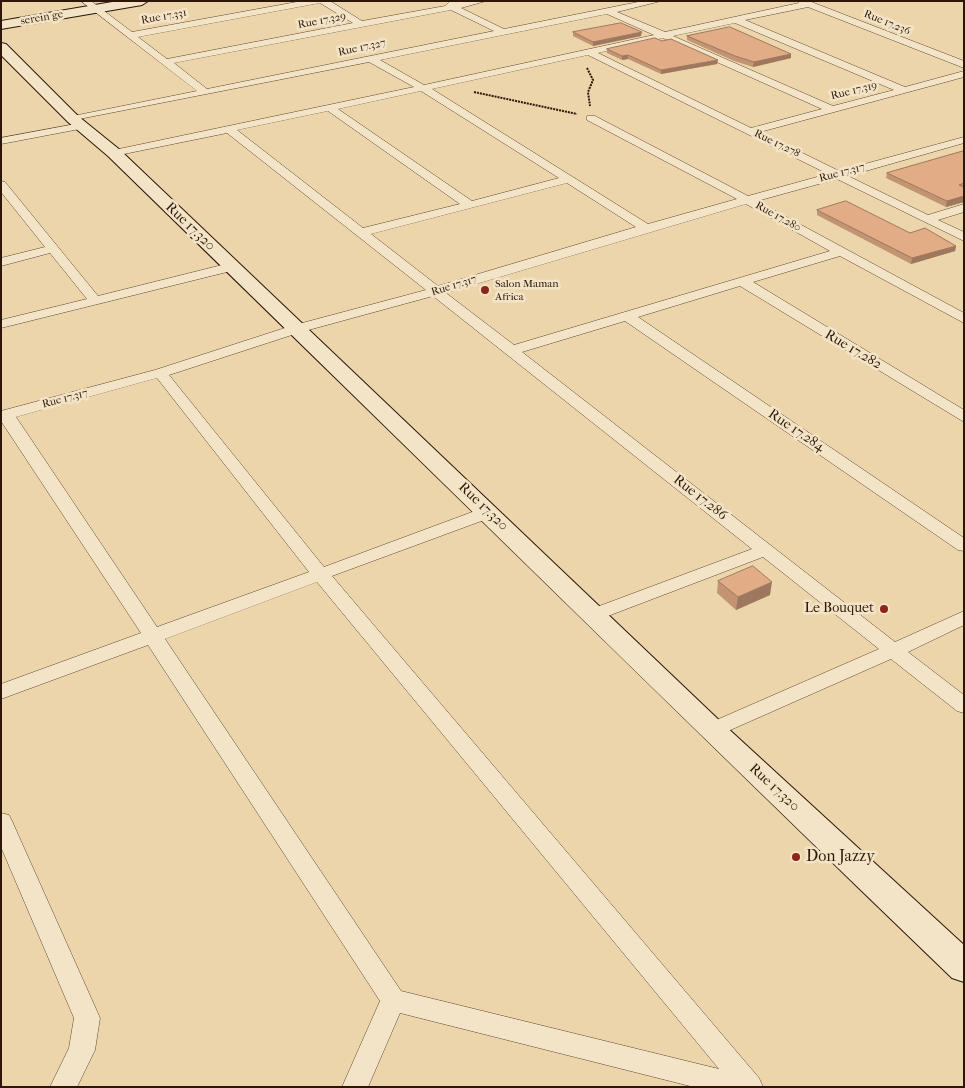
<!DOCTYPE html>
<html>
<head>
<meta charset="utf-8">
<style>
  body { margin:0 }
  #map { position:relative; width:965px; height:1088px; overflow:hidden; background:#ecd5aa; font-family:"IM FELL French Canon",serif }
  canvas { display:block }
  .frame { position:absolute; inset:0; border:2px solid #2d1606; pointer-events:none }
</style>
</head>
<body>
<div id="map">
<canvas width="965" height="1088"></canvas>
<div class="frame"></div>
</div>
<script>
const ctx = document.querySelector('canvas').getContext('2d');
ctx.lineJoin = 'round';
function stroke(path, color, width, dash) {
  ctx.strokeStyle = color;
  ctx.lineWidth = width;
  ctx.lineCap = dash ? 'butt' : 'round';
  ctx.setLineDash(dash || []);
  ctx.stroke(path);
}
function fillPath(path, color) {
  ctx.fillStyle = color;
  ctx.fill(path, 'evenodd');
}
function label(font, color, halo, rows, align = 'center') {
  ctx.font = font + ' "IM FELL French Canon",serif';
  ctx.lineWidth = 5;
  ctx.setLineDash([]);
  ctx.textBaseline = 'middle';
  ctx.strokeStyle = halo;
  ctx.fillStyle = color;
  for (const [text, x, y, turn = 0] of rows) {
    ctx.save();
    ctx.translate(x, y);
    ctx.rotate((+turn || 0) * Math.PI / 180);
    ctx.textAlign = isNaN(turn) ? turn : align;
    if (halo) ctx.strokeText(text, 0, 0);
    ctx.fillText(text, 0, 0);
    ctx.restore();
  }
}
const street = new Path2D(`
  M81,1H91L132,32L302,1H330L362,21L445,6L449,2L486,1L461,8L504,29L643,1H661L617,12L665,32L799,3L797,1H809L964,61V68L808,7L745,20L905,87L964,71V77L760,132L839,171L964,137V143L848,176L928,215L964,204V212L938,220L964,232V241L837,179L757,201L964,313V323L840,256L753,282L964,410V422L740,286L638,317L964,538V551L958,550L625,321L522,352L895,642L964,611V625L908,652L964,695V713L957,711L891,659L719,735L712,737L705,735L702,730L705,725L879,649L763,557L600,619L593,621L586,619L584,615L586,611L752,549L433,296L301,332L169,375L324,567L483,508H495L497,512L495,516L332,576L759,1078L763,1087H694L400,1013L368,1087H342L380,1001L148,645L1,699V684L141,633L1,421V411L155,370L291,326L426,290L227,133L114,156L108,153L114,150L414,87L369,62L69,121V117L73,116L197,91ZM320,3L353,23L167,59L138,37ZM451,10L494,31L207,89L174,63ZM607,14L654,35L424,85L380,60ZM735,23L894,90L833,106L673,36ZM663,38L822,109L751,128L598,53ZM588,55L828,174L748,196L595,116H587V120L737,199L648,224L432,89ZM421,91L559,178L472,201L338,109ZM328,111L460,204L363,228L237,130ZM567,183L636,227L438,286L371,234ZM746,204L830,251L514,345L446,293ZM157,378L309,572L157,627L16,417ZM317,582L719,1069L401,991L165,639Z
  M81,123L85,124V128L1,144V138Z
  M1,181L5,182L98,296L230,263L237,267L235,270L1,328V320L87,299L50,253L1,266V258L45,247L1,192Z
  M1,813L9,815L12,821L100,1018L95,1050L77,1087H50L69,1048L74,1018L1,847Z`);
const secondary = new Path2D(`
  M118,1H148L142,5L1,29V21Z
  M1,43L6,44L78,116L120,150L722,723L964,945V982L952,978C669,706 390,430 108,156L68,122L1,55Z`);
stroke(street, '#5d462f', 1);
stroke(secondary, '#2d1606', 2);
stroke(new Path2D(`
  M587,68L593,80L588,92L590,106
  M474,92L577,114`), '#2d1606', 2, [2, 1]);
fillPath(street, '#f3e4c8');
fillPath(secondary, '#f3e4c8');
fillPath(new Path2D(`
  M573,32L641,36L593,46L573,36Z
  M687,36L791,58L753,67L734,61L687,40Z
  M607,49L717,64L661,74L628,59L622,60L607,53Z
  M964,151V202L946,207L886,178L887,173Z
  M817,210L910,233L956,246L955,251L911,264L817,215Z
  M718,581L770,595L736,610L717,593Z`), '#c29473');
fillPath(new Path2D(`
  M642,32L641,36L593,46V42Z
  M791,54V58L753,67L754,62Z
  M628,55V59L622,60V56Z
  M718,60L717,64L661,74V70Z
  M964,196V202L946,207L947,201Z
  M956,246L955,251L911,264L912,258Z
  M772,582L770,595L736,610L738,597Z`), '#9e785e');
const building = new Path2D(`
  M621,23L642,32L593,42L573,32Z
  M730,27L791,54L754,62L735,56L687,36Z
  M655,38L662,41L671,39L718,60L661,70L628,55L622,56L607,49Z
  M964,151V183L959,185L964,187V196L947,201L887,173Z
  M846,201L910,233L925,228L956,246L912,258L817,210Z
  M753,566L772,582L738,597L718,581Z`);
fillPath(building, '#e1ac86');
stroke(building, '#9e785e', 1);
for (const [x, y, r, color] of [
  [485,290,5,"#8f2418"],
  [884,609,5,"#8f2418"],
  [796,857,5,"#8f2418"]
]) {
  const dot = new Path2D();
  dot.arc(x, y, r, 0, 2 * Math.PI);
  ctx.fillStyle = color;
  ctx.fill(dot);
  stroke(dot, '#f3e4c8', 2);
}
label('11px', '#2d1606', '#f3e4c8', [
  ["Rue 17.331",164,17,-10],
  ["serein ge",42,18,-10],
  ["Rue 17.329",322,21,-11],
  ["Rue 17.236",887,23,22],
  ["Rue 17.327",362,48,-12],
  ["Rue 17.319",854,91,-14],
  ["Rue 17.278",777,144,26],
  ["Rue 17.317",842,173,-15],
  ["Rue 17.280",778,217,29],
  ["Rue 17.317",454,286,-17],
  ["Rue 17.317",65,399,-15]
]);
label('11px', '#2d1606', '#f3e4c8', [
  ["Salon Maman",495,284],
  ["Africa",495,297]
], 'left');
label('14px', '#2d1606', '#f3e4c8', [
  ["Rue 17.320",190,227,44],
  ["Rue 17.282",853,350,31],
  ["Rue 17.284",796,431,34],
  ["Rue 17.286",700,498,38],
  ["Rue 17.320",483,507,44],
  ["Rue 17.320",774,788,43]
]);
label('14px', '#2d1606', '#f3e4c8', [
  ["Le Bouquet",874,609]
], 'right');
label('16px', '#2d1606', '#f3e4c8', [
  ["Don Jazzy",806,857]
], 'left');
</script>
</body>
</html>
